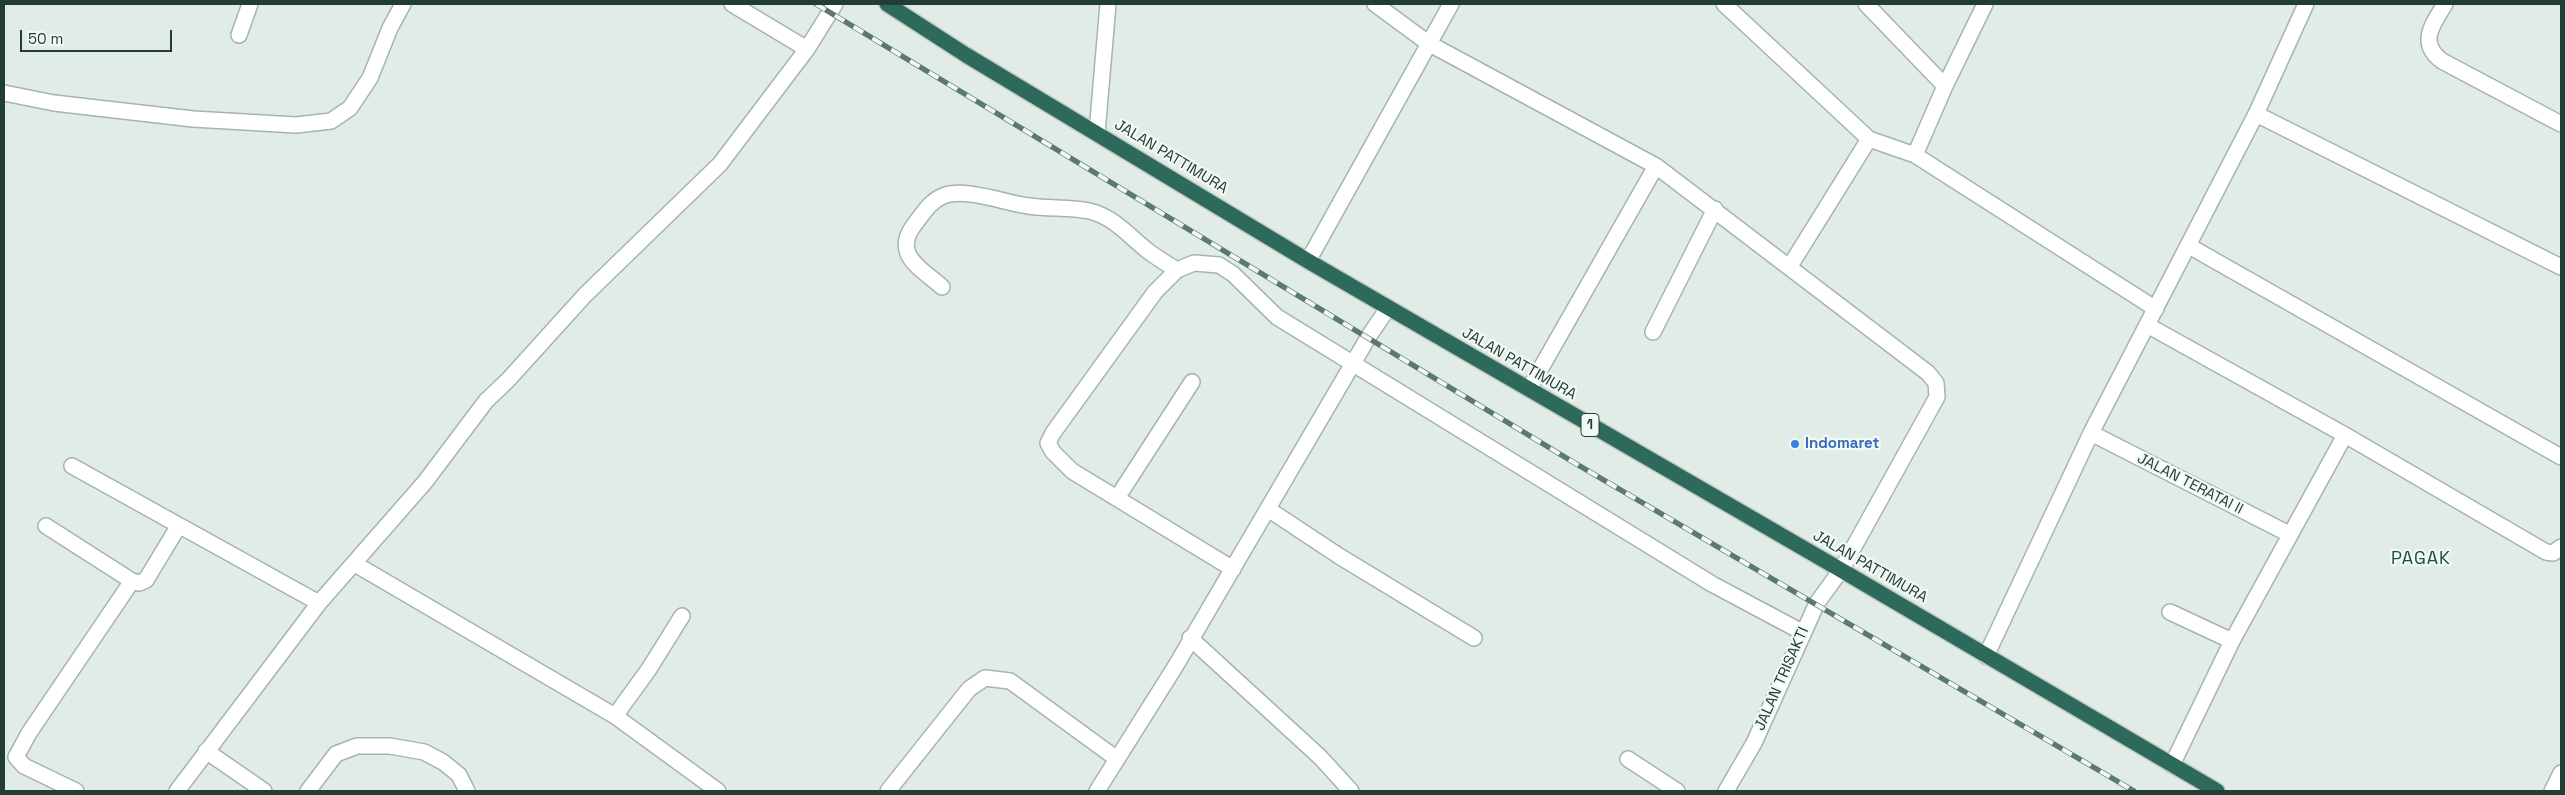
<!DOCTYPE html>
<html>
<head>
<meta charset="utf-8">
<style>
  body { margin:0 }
  #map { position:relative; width:2565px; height:795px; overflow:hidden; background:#e2ece7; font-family:"Space Grotesk",sans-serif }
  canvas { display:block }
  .frame { position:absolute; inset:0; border:5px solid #223d35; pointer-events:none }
  .scale { position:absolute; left:20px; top:30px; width:152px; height:22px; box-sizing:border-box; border:2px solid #223d35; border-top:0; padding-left:6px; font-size:15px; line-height:18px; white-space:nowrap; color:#223d35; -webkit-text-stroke:4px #f2f9f5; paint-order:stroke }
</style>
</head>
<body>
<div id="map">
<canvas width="2565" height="795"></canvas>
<div class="frame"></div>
<div class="scale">50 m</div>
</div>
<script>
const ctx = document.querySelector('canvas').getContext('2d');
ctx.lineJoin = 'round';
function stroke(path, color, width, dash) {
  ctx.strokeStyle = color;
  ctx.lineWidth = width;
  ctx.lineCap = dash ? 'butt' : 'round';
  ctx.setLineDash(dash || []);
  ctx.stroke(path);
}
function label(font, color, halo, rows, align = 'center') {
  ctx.font = font + ' "Space Grotesk",sans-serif';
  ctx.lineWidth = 4.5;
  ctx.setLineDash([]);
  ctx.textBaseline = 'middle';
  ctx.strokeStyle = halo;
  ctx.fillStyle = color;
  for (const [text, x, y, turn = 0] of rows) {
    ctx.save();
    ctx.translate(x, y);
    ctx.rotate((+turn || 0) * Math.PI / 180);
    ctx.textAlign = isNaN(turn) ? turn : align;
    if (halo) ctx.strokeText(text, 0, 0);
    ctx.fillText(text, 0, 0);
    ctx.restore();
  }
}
const minor = new Path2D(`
  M732,4L807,49
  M1375,4L1428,43L1656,166L1928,373L1936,383L1937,397L1841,570L1817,603L1754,743L1726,791
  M1724,4L1869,139L1915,155L2156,309
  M1866,4L1945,86
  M2445,4C2432,25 2418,43 2442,61L2561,124
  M239,35L250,4
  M4,93L54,103L193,119L296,125L331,121L350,108L370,78L390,28L403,4
  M2256,114L2561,267
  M1097,133L1108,4
  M1915,155L1945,86L1985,4
  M2189,246L2561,457
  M1308,261L1451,4
  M1790,266L1869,139
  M942,287C921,268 892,255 914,225C922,215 930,201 943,196C965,187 1005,203 1029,206C1049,209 1070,207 1089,211C1113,216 1130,237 1148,251C1157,258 1167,264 1177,270
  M2147,325L2345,435L2546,552L2553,553L2561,547
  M1653,332L1715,209
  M1529,389L1656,166
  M2091,433L2289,534
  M72,466L319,603
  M1117,498L1192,382
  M1268,509L1339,556L1474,638
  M46,526L132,581L139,583L146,580L178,527
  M355,564L615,716L718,791
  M1233,569L1072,471L1053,452L1048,443L1053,433L1155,292L1177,270L1194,263L1219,265L1233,274L1277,317L1712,584L1802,632
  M2170,612L2232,641
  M1190,638L1320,757L1351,791
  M1986,656L2091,433L2256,114L2306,4
  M615,716L649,669L682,616
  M206,751L264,791
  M1628,759L1677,791
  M2172,765L2232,641L2345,435
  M76,791L24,766L16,757L29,733L132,581
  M177,791L319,603L425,482L486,401L508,380L585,295L720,164L807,49L835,4
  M308,791L336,754L357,746H390L424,752L443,762L459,775L467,791
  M888,791L969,689L985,678L1010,681L1117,759
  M1097,791L1175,667L1369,336L1388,308
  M2552,791L2561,773`);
const highway = new Path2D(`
  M887,4L966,55L1308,261L1841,570L2217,791`);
stroke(minor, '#a5b4ae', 18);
stroke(highway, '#c1c9c6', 18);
stroke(minor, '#fff', 15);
stroke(highway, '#2d6a5b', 15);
const rail = new Path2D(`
  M816,4L1573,462L2134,791`);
stroke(rail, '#5c7970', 5.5);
stroke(rail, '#f2f9f5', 4, [11]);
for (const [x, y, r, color] of [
  [1795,444,5,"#3f7fe0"]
]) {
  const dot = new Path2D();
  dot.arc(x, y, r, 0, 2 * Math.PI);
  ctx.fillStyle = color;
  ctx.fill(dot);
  stroke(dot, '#f2f9f5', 2);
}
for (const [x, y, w] of [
  [1590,425,18]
]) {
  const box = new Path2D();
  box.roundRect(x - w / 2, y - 11.5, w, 23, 4);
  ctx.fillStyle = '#f2f9f5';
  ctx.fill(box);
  stroke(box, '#223d35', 1);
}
label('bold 14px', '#223d35', null, [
  ["1",1590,425]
]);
label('15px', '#223d35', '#f2f9f5', [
  ["JALAN PATTIMURA",1171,157,31],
  ["JALAN PATTIMURA",1519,364,30],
  ["JALAN TERATAI II",2190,484,27],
  ["JALAN PATTIMURA",1870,567,30],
  ["JALAN TRISAKTI",1782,679,-66]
]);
label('bold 15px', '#366cbe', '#f2f9f5', [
  ["Indomaret",1805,444]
], 'left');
ctx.letterSpacing = '1px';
label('18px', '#1d5041', '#f2f9f5', [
  ["PAGAK",2421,559]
]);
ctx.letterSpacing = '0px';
</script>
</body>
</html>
